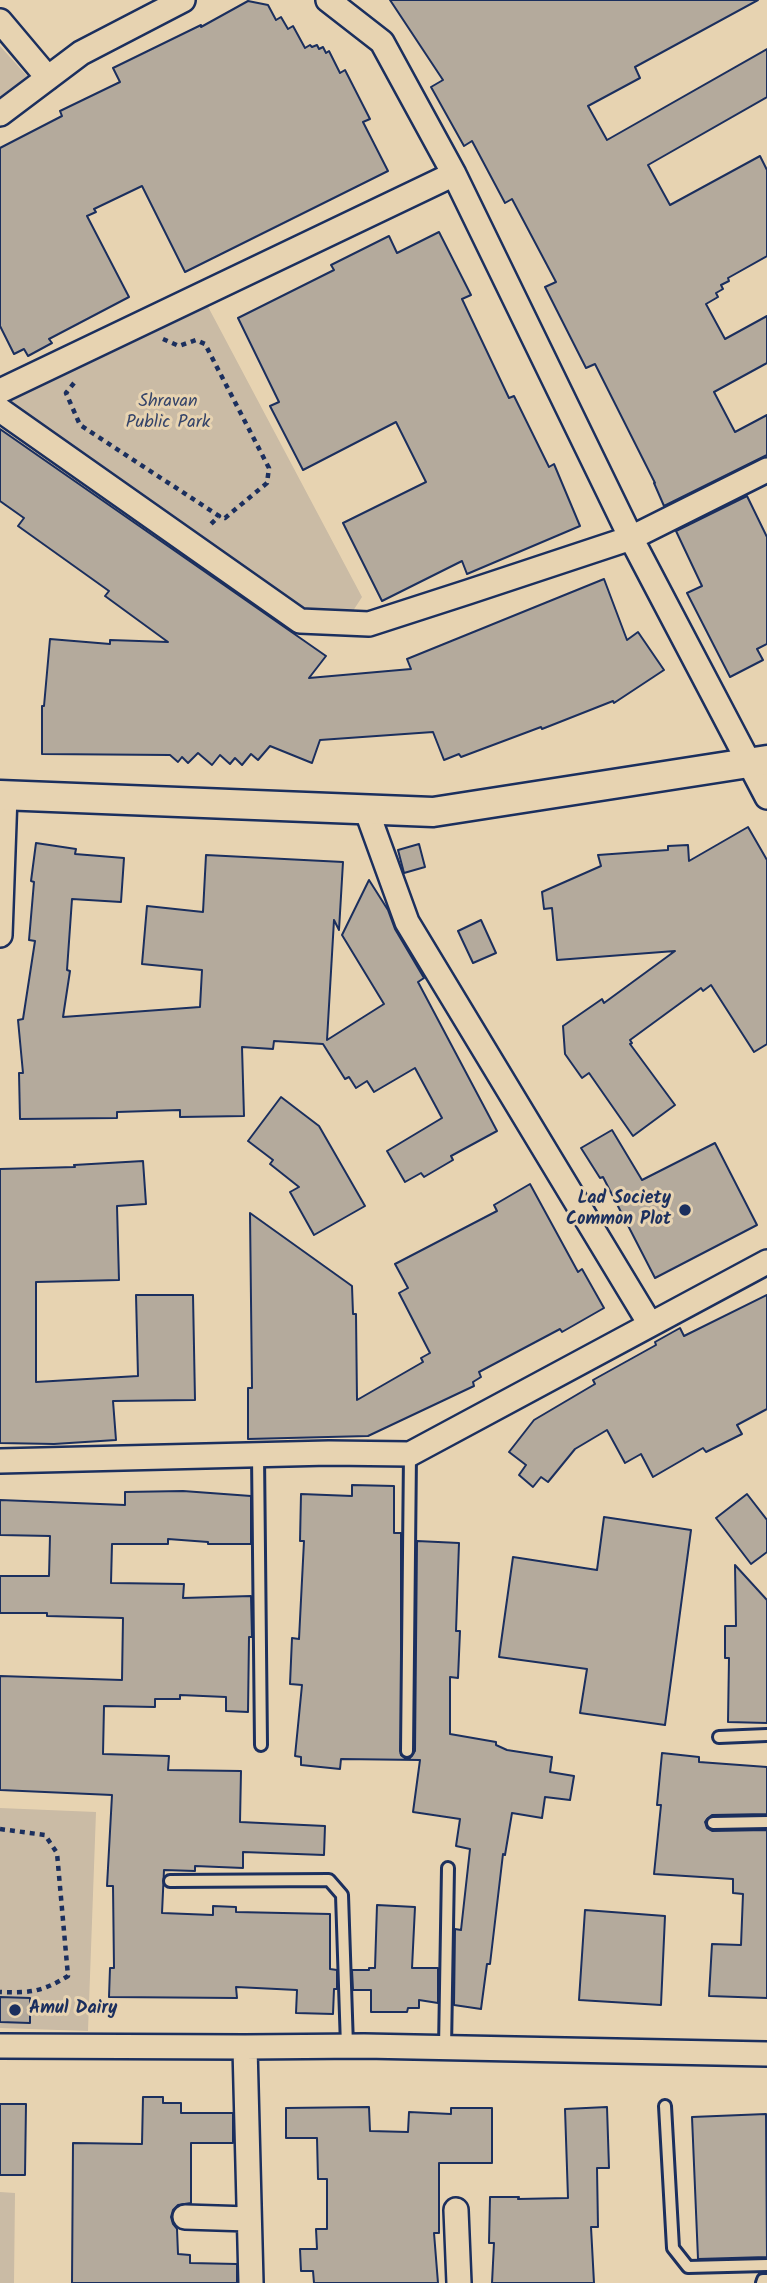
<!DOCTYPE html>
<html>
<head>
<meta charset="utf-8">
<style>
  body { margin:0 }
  canvas { display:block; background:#e7d3b1 }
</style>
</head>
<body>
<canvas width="767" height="2283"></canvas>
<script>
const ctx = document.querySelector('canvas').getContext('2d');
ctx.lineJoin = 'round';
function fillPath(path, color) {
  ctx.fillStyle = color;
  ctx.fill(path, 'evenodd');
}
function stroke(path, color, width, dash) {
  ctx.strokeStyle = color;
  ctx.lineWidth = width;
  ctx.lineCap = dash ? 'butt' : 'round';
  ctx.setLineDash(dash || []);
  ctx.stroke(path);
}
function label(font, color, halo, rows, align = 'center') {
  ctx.font = font + ' Kalam,sans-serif';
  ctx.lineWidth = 6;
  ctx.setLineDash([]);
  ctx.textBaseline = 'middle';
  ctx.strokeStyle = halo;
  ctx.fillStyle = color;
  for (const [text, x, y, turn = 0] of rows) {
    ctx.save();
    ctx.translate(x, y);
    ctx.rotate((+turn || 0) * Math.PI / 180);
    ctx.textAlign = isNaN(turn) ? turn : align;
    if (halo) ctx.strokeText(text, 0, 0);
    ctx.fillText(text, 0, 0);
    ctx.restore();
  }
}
fillPath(new Path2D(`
  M0,46L27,76L0,99Z
  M205,301L362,597L351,614L302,612L1,399Z
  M0,1808L96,1812L88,2031L0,2028Z
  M0,2192L15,2193L14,2283H0Z`), '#cabba5');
const building = new Path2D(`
  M390,0H758L635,67L640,78L588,106L607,140L767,49V97L648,165L670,205L760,156L767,170V256L728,278L729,281L721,285L723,289L716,293L718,297L706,304L725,339L767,316V363L714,392L735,432L767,415V455L664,506L654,483H655L595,364L586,368L545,287L556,282L512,199L505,203L472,141L464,146L431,87L443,80Z
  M248,1L268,5L276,20L281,17L288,29L293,26L305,48L310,45L312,47L317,45L319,49L323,47L326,53L329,51L340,73L345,70L370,119L363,122L388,171L185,272L142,186L94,209L96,212L87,216L129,297L49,339L52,343L28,356L24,349L14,354L0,326V148L62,116L60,111L120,82L113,68L201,25V27Z
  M439,232L471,295L462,299L509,398L514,396L549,467L554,464L580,526L467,574L462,561L382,601L343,523L426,482L396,422L303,470L270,406L279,402L238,318L334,270L331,265L389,236L397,253Z
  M0,429L326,656L309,678L411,669L407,659L604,579L627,640L638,632L664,670L614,703L613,701L542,729L541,727L461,757L459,754L444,760L433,732L320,740L312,763L270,746L258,760L251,754L242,765L235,758L230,764L220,755L212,765L198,753L188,763L182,757L178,762L170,755L42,754V706H44L50,639L110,644V640L168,642L105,596L109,591L18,526L24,518L0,501Z
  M747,496L767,537V644L757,649L763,660L730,677L687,593L702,586L676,531Z
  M748,827L767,860V1044L754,1052L711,985L703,991L701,988L630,1040L632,1043L630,1044L675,1105L633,1136L589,1073L582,1078L565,1054L563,1026L602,999L604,1003L675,951L557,960L552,908L544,909L542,892L601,866L598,855L668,850V846L688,845L689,861Z
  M36,843L76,849L75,854L124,858L121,902L72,899L67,970L70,971L63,1017L200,1007L202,970L142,964L147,906L203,912L206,855L343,862L339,930L334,920L327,1040L384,1004L342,935L369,880L388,910L395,929L424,978L418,982L497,1131L451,1156L453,1160L424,1177L421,1173L405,1182L387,1151L442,1118L415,1068L374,1092L367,1081L356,1088L349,1077L345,1079L323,1044L274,1041L273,1049L242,1047L244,1116L180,1117V1110L117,1112V1118L20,1119L19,1073H23L18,1020L23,1019L35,941L29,940L34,882L31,881Z
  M419,844L425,867L404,873L398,850Z
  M481,920L496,953L473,963L458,931Z
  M281,1097L319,1126L365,1206L314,1235L290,1192L299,1187L270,1164L273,1160L248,1141Z
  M612,1130L642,1180L715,1143L757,1225L655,1278L603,1177L600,1178L581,1148Z
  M143,1161L146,1204L117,1206L119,1280L36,1282V1382L138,1376L136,1295H193L195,1400L113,1401L116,1440L54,1444L0,1443V1169L75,1167L74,1165Z
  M530,1184L578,1272L582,1269L604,1308L562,1332L560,1329L479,1372L481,1377L473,1382L474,1386L368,1436L248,1439V1388H252L250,1213L352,1286L353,1314H356L357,1400L423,1362L421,1358L430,1353L399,1293L408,1288L395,1264L497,1211L494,1205Z
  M767,1295V1409L737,1425L742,1434L706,1452L703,1448L653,1477L641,1454L625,1463L607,1430L575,1449L548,1482L541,1477L533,1487L519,1475L526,1465L509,1452L534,1420L595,1384L593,1380L656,1345L655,1342L680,1328L684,1336Z
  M352,1485L394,1486V1533H401V1755L406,1759L410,1758L415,1751L417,1541L459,1543L456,1631H460L458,1678L450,1677V1734L496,1742V1745L507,1750L552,1757L550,1772L574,1776L570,1800L545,1797L542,1818L512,1813L505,1855L503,1854L490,1964H487L481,2009L454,2005L455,1929L461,1930L470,1849L456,1846L460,1819L413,1812L420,1760L341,1759L340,1769L301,1765V1757L295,1756L302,1685L290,1684L292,1638L299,1639L304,1541H300L301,1494L352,1496Z
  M183,1491L251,1496V1544H208V1542L168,1539V1544H112L111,1583L184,1584L183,1598L251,1596L252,1637H249L248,1712L226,1711V1697L180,1695V1699H155V1707L104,1706L103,1754L169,1756L168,1770L241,1771L240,1822L325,1826L324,1855L243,1852V1868L195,1866V1871L164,1870L162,1913L213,1915V1906L236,1907V1912L330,1914V1969L337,1970V1989H334L333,2014L296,2013L297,1990L236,1987L237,1998L109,1997L110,1968H114L113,1886H107L112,1795L0,1790V1676L122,1680L123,1618L47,1616V1613H0V1576H49L50,1536L0,1535V1500L125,1505V1492Z
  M747,1494L767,1520V1552L751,1564L716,1518Z
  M604,1517L691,1530L665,1725L580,1713L587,1669L499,1657L513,1557L597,1570Z
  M735,1565L767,1600V1723L728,1722L729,1658H725V1626H736Z
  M662,1753L699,1757V1762L767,1767V1814L712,1815L707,1819L705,1822L707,1828L712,1831L767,1830V1998L709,1996L712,1944L741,1945L743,1894L733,1893V1879L654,1874L661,1805H657Z
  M377,1905L415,1907L412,1968H438V2003L419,2000V2008H408L407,2012H371V1990H353L352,1970H369V1968H375Z
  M585,1910L665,1916L661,2005L579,2000Z
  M0,1997L30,1998V2023L0,2022Z
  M143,2097H163V2103H181V2113H233V2143H191V2203L178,2205L173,2210L171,2217L173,2224L177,2229L178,2254L190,2255V2263L237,2264V2283H72L73,2143L142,2144Z
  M0,2104H26L25,2175H0Z
  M369,2107L370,2131L408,2132L409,2112L451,2114V2108H492V2163H439V2233H434L438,2283H314L313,2271H301L300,2249H317L316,2229H327V2179H318L317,2138H286V2108Z
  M607,2107L609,2168H597L598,2227H591L594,2283H492L494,2243H489L490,2197H519L518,2199L568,2198L565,2109Z
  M766,2114L767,2257L698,2259L692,2117Z`);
fillPath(building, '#b4aa9c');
stroke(building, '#1b2f5e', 2);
const service = new Path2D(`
  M258,1455L261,1745
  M719,1737L767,1735
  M407,1751L410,1454
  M713,1823L767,1822
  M170,1881L329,1880L342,1895L347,2046
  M445,2048L448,1868
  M665,2106L673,2248L688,2267L767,2265
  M762,2283L763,2280H767`);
const minor = new Path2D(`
  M328,0L382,42L454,174L631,538L767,797
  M0,21L48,78
  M0,114L81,53L183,0
  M0,391L454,174
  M0,410L300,621L369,624L468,592L631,538L767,470
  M366,809L407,922L650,1324
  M0,935L5,795
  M0,1461L329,1453L410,1454L767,1262
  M0,2046L245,2047L364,2046L767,2054
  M245,2047L251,2283
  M456,2210L459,2283
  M185,2217L249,2219`);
const tertiary = new Path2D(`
  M0,795L433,812L767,760`);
stroke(service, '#1b2f5e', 16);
stroke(minor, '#1b2f5e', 28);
stroke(tertiary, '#1b2f5e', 33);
stroke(new Path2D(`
  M163,339L179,346L196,340L205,344L269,468L267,483L225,518L219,516
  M74,383L66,393L80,425L219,516L208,527
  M0,1829L45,1835L57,1853L68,1976C42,1992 30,1993 0,1992`), '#1b2f5e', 4.5, [5, 5]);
stroke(service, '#e7d3b1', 10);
stroke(minor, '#e7d3b1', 23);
stroke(tertiary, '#e7d3b1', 28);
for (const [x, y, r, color] of [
  [685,1210,7,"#1b2f5e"],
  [15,2010,7,"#1b2f5e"]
]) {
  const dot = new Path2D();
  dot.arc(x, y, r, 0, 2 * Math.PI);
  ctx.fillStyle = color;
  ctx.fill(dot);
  stroke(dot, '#e7d3b1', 2.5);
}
label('18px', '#354469', '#e7d3b1', [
  ["Shravan",168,403],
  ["Public Park",168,424]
]);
label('bold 18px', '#1b2f5e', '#e7d3b1', [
  ["Lad Society",671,1200],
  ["Common Plot",671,1221],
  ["Amul Dairy",29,2010,"left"]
], 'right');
</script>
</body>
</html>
